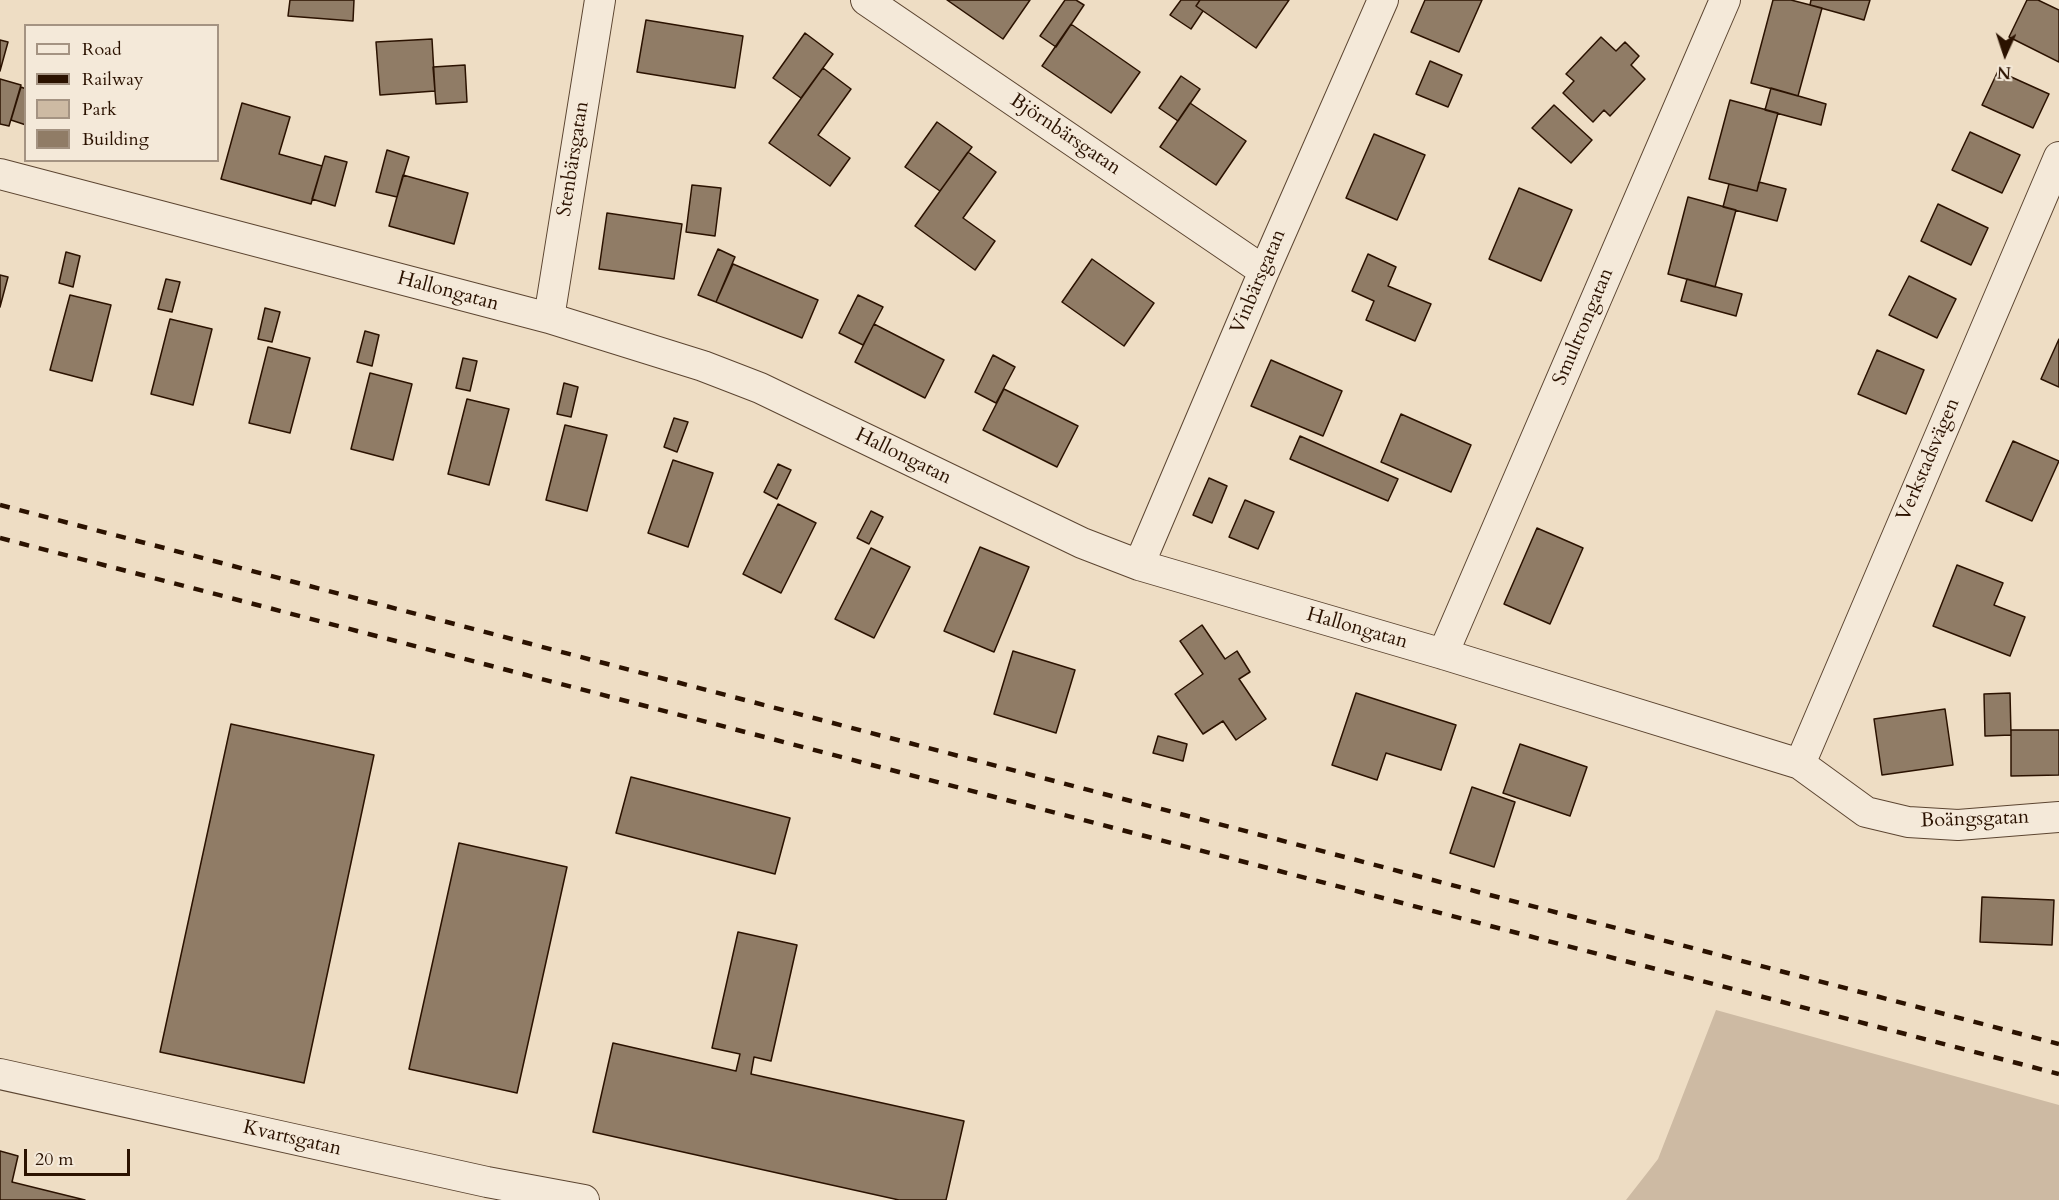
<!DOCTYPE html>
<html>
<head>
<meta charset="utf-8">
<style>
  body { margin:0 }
  #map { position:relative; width:2059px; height:1200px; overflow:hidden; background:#eeddc4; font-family:Cardo,serif }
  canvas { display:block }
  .legend { position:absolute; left:24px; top:24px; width:195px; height:138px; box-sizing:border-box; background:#f4e9d9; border:2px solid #a49382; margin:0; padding:8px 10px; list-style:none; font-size:18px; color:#2b1200 }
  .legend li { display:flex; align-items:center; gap:12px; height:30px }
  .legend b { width:30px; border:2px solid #a49382 }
  .north { position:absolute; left:1975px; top:24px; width:60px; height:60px; -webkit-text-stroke:4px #f4e9d9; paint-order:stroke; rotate:183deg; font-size:16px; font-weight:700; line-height:24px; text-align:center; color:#2b1200 }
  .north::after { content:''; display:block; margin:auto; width:21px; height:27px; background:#2b1200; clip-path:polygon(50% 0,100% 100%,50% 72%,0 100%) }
  .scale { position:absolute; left:24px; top:1149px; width:106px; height:27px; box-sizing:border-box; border:3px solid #2b1200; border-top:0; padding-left:8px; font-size:18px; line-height:21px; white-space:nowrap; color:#2b1200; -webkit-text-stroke:4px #f4e9d9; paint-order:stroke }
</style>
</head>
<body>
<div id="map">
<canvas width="2059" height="1200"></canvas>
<ul class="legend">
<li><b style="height:8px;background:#f4e9d9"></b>Road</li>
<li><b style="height:8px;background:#2b1200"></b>Railway</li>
<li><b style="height:16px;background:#cdbaa3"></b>Park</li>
<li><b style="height:16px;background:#907c66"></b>Building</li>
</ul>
<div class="north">N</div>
<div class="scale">20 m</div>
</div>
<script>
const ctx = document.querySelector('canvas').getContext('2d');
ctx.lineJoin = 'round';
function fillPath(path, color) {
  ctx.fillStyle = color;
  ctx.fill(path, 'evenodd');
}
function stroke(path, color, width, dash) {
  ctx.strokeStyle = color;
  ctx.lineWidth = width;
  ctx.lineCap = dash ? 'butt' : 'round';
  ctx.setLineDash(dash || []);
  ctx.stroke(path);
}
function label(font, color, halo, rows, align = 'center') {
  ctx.font = font + ' Cardo,serif';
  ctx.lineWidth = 4.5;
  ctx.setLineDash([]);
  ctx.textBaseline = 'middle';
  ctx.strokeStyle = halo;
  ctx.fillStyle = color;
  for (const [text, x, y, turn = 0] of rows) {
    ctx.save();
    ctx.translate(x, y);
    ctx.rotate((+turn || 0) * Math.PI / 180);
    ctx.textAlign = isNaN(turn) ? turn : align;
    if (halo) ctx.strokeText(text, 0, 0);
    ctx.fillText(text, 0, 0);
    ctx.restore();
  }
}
fillPath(new Path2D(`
  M1716,1010L2059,1105V1200H1626L1658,1159Z`), '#cdbaa3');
const building = new Path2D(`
  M290,0H354L353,21L288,16Z
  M947,0H1030L1003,39Z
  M1065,0H1076L1084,5L1056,47L1040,36Z
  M1181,0H1200L1196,6L1203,11L1191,29L1170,15Z
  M1200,0H1289L1256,48L1196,6Z
  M1425,0H1482L1459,52L1411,32Z
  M1773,0H1791L1822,8L1798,96L1751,83Z
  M1811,0H1870L1864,20L1810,5Z
  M2027,0H2038L2059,10V62L2009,37Z
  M646,20L743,36L735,88L637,72Z
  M1071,24L1140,72L1111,113L1042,66Z
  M805,33L833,54L801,98L773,78Z
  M1601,37L1616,51L1625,42L1639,56L1631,65L1645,79L1610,116L1604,110L1593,122L1563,93L1574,81L1566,74Z
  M432,39L435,91L380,95L376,42Z
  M0,40L8,42L0,71Z
  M1430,61L1462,75L1448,107L1416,94Z
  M465,65L467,102L436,104L433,67Z
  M823,68L851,89L818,135L850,158L830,186L769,143Z
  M1998,71L2049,94L2033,128L1982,105Z
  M1181,76L1200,89L1178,121L1159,108Z
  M0,79L21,85L9,126L0,124Z
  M21,87L26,89V125L11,120Z
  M1771,88L1826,104L1821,125L1765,110Z
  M1730,100L1778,113L1757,191L1709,179Z
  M242,103L290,117L279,154L322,166L311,204L221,179Z
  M1190,103L1246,141L1216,185L1160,147Z
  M1554,105L1592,140L1571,163L1532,128Z
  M937,122L972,147L940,191L905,167Z
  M1970,132L2020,155L2002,193L1952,170Z
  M1374,134L1425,155L1397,220L1346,198Z
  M387,150L409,157L397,197L376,192Z
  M968,152L996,172L963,218L995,241L975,270L915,226Z
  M325,156L347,162L335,206L312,199Z
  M403,175L468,193L454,244L389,226Z
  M1759,182L1786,189L1777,221L1723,207L1729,184L1757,191Z
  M692,185L721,188L715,236L686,232Z
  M1519,188L1572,210L1541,281L1489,259Z
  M1688,197L1736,210L1715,287L1668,274Z
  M1938,204L1988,228L1971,265L1921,241Z
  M607,213L682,224L674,279L599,269Z
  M718,249L735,257L716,302L698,295Z
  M66,252L80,256L73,287L59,283Z
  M1368,254L1396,267L1388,286L1431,304L1415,341L1366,320L1374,301L1352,291Z
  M1092,259L1154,303L1124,346L1062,302Z
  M733,264L818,300L802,338L716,302Z
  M0,275L8,277L0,307Z
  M1909,276L1956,299L1937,338L1889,315Z
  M166,279L180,282L172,312L158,309Z
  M1687,279L1742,294L1736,316L1681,301Z
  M70,295L111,305L92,381L50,370Z
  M858,295L883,307L863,345L839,333Z
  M265,308L280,312L272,342L258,339Z
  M170,319L212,329L193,405L151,394Z
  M874,324L944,360L925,398L855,362Z
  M365,331L379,335L372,366L357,362Z
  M2059,339V387L2041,379Z
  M268,347L310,358L290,433L249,423Z
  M1877,350L1924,370L1906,414L1858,394Z
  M993,355L1015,367L996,403L975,392Z
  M463,358L477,361L470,391L456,388Z
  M1271,360L1342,391L1323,436L1251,406Z
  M370,373L412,384L393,460L351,449Z
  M564,383L578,387L571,417L557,414Z
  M1004,389L1078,426L1057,467L983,430Z
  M467,399L509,409L489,485L448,474Z
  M1401,414L1471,445L1451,492L1381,462Z
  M674,418L688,422L677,452L664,447Z
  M565,425L607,435L587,511L546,500Z
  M1300,436L1398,479L1388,501L1290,459Z
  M2013,441L2059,461L2032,521L1986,501Z
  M673,460L713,473L688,547L648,533Z
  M778,464L791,470L777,499L764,492Z
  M1209,478L1227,486L1212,523L1193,515Z
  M1245,500L1274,512L1258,549L1229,537Z
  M778,504L816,523L781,593L743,574Z
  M871,511L883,517L869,544L857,538Z
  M1537,528L1583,548L1550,624L1504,604Z
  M980,547L1029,567L994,652L944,631Z
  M871,548L910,567L874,638L835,619Z
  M1957,565L2003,583L1994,605L2025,617L2010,656L1933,626Z
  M1202,625L1225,659L1237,651L1250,672L1239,679L1266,719L1236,740L1223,721L1203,734L1175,694L1203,674L1180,641Z
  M1013,651L1075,670L1056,733L994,714Z
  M1356,693L1456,725L1441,770L1386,753L1377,780L1332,765Z
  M2010,693L2011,735L1985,736L1984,694Z
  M1945,709L1953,765L1882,775L1874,719Z
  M231,724L374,755L304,1083L160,1052Z
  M2011,730H2059V775L2011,776Z
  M1158,736L1187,744L1183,761L1153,753Z
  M1520,744L1587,767L1570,816L1503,793Z
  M631,777L790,818L775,874L616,833Z
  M1472,787L1515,802L1494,867L1450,853Z
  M459,843L567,867L517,1093L409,1069Z
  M1982,897L2054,900L2052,945L1980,942Z
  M738,932L797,945L771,1061L754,1057L751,1074L964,1121L946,1200H899L593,1132L613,1043L736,1071L740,1054L712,1048Z
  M0,1151L18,1156L12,1182L85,1200H0Z`);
fillPath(building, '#907c66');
stroke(building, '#2b1200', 1.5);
const street = new Path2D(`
  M866,0L1264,271
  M0,174L549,318L703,366L760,388L1082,543L1139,565L1443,654L1800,764L1866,812L1908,822L1958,825L2059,817
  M549,318L600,0
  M1139,565L1264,271L1383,0
  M1443,654L1725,0
  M1800,764L2059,157
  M0,1074L487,1182L584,1200`);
stroke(street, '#5c4531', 32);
stroke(street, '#f4e9d9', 30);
stroke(new Path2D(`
  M0,505L2059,1044
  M0,538L2059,1074`), '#2b1200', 4.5, [10, 10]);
label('20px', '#2b1200', '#f4e9d9', [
  ["Björnbärsgatan",1065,135,34],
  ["Stenbärsgatan",574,159,-81],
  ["Vinbärsgatan",1259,282,-67],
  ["Hallongatan",448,292,15],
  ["Smultrongatan",1584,327,-67],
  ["Hallongatan",903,457,26],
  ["Verkstadsvägen",1929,460,-67],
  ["Hallongatan",1357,629,16],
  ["Boängsgatan",1975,820,-2],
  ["Kvartsgatan",292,1139,13]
]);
</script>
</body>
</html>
